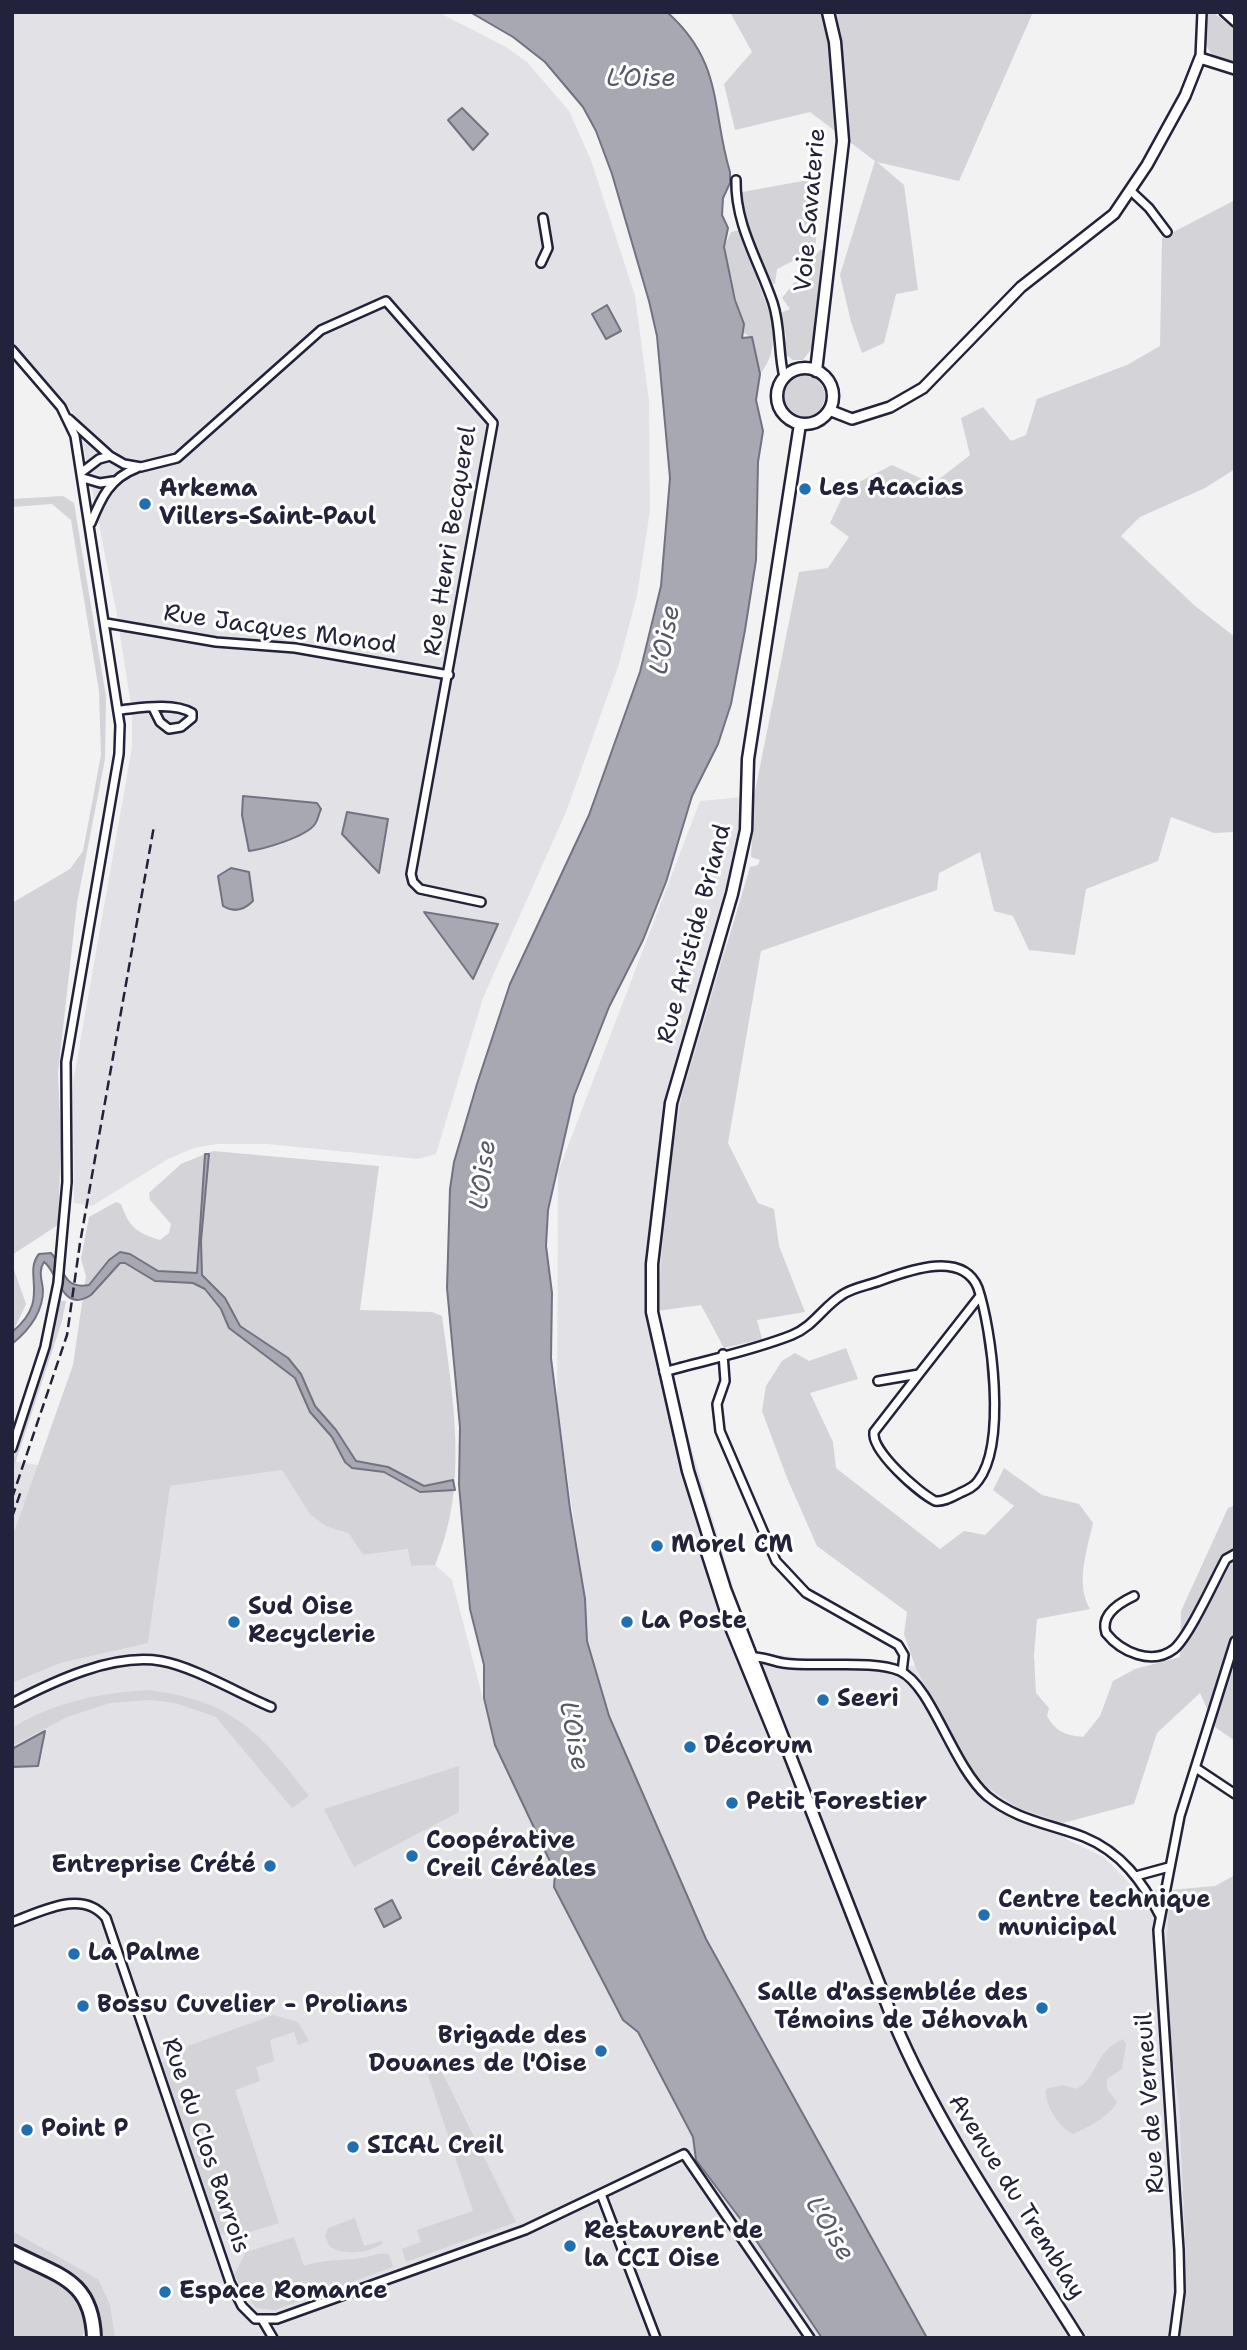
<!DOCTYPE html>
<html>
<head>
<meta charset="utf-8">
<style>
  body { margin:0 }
  #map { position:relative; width:1247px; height:2350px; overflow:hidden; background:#f2f2f3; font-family:"Shantell Sans",sans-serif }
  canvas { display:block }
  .frame { position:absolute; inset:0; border:14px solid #22223b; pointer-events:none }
</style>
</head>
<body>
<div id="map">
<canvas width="1247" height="2350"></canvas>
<div class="frame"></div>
</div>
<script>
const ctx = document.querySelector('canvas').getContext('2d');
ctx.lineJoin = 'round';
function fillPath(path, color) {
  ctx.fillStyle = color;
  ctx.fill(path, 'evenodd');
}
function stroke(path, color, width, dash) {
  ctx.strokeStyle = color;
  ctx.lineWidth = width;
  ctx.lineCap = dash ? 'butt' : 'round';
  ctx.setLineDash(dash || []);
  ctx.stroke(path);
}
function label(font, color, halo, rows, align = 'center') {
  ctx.font = font + ' "Shantell Sans",sans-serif';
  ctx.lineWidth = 6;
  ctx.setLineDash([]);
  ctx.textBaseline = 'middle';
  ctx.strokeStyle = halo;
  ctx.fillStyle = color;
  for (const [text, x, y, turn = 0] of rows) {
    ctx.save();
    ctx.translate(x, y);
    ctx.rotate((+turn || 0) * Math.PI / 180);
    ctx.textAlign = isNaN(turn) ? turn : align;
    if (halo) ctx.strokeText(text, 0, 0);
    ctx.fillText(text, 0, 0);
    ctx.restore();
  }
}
fillPath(new Path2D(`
  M12,12H438L506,47L527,62L569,111L591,160L635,296L649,401L650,511L637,595L619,664L566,812L483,998L436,1154L418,1159L267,1144H217L194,1148L168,1159L92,1206L74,1203L73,1083L132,747V712L117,615L78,419L12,344Z
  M754,796L657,1311L671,1379L752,1651L820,1661L915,1666L986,1785L1018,1808L1063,1823L1066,1839L1104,1857L1135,1889L1170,1890L1163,1990L1179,2108L1186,2262L1180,2338H927L706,1939L609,1716L587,1642L585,1599L557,1403L558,1172L700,801Z
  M12,1461L170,1486L282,1470L341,1532L349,1534L363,1555L409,1549L411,1566L435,1565L452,1580L495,1745L555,1872L554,1887L623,2020L638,2032L693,2137L696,2160L751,2233L822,2338H107L98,2279L12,2235Z`), '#e2e2e6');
fillPath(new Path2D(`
  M730,12H1033L959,181L877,162L904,185L918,290L896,294L884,343L862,353L851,322L840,275L875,161L810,112L735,130L724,84L752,52Z
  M1205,12H1213L1235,30V65C1201,56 1205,43 1205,12Z
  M819,178L816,242L813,251L777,269L775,284L757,280C770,311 784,345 760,374L752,338L744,333L724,247L731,232L746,229L737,193Z
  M1235,200V469L1205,488L1140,517L1121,536L1194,605L1235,637V832L1214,833L1171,817L1158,861L1086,889L1075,955L1029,950L1013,916L994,911L980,852L939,873L937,890L761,951L728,1143L758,1203L774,1209L779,1246L805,1312L757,1320L762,1339L724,1348L701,1305L657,1311C664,1238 667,1163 683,1092L750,867L758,865L760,860L751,857L754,796L799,572L828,568L849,537L830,523L846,489L892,465L933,484L970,455L961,418L983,407L1011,441L1026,435L1037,399L1127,365L1160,346L1162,238Z
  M820,250H823L812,348L803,360H793L784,353L786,336L781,313L790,309L782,298Z
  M783 396a21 21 0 1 1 42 0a21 21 0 1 1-42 0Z
  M63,496L74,503L106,697L105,759L77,903L58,1073L61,1144L58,1225L12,1255V903L70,869L83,851L101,755L99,691L71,520L52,504L12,507V499Z
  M213,1151L379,1166L360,1310L432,1312L442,1316C453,1399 469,1486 435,1565L411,1566L408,1549L363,1555L349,1534L326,1526L310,1514L282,1470L170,1486L148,1643L60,1663L12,1683V1538L73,1365L86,1276L81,1259L89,1217L116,1202L121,1204C129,1227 137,1233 160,1240L169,1233L171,1224L150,1200L149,1193L181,1164Z
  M12,1264L26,1304L12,1334Z
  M60,1301H66L62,1321L12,1473V1463L45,1363Z
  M846,1348L858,1379L810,1393L833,1442L836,1468L940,1549L964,1531L985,1535L1014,1506L993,1490L1004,1468L1042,1495L1079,1504L1093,1523C1087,1550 1075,1584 1090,1609L1037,1619L1034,1655L1036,1693L1049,1708L1047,1716C1056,1732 1065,1735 1083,1737L1100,1716L1113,1681L1135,1669L1180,1657L1181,1611L1228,1508L1235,1505V1741L1215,1727L1200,1693L1157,1733L1134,1804L1063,1823L1018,1808L986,1786L963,1759L915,1666L904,1634L907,1612L817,1546L787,1478L762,1411L766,1386L782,1361L795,1353L809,1361Z
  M148,1690C233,1701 259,1731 309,1796L292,1808L216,1717L175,1703L150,1700L110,1703L67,1717L12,1746V1728C54,1702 100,1693 148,1690Z
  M459,1766V1812L354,1867L324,1809Z
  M1235,1875V2338H1180L1186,2262L1179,2108L1163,1990L1170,1890L1215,1886Z
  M273,2015L298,2022L309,2041L298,2045L294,2032L270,2040L274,2061L256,2067L260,2081L235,2090L279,2223L247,2233L244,2242L220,2233L162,2062L182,2056L188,2046Z
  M1123,2039L1126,2044L1122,2069L1107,2079V2089L1117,2102C1109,2117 1088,2127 1073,2134C1059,2128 1044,2104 1046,2089L1063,2085L1076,2089C1099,2078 1092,2053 1123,2039Z
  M422,2057L437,2062L516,2222L406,2262L402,2249L421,2242L417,2230L473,2211Z
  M355,2218L364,2246L382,2241V2244C367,2253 346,2256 330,2247L325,2236L328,2228Z
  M12,2231L98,2279L110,2305L115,2338H99L88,2294L12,2247Z
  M294,2237L304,2266C324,2259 341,2261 361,2258C371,2257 378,2252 389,2254L393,2267L275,2310L256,2308L234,2275L246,2252Z
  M12,2261C42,2275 100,2294 82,2338H12Z`), '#d3d3d8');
const water = new Path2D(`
  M470,12H667C724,63 711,109 730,172V183L723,198L722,215L728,228L724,247L735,300L744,324L742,338L752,337L760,374L756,400L763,431L758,462L756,560L745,630L731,704L718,744L692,796L666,882L643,940L609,1007L574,1096L548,1210L546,1246L552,1293L551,1358L570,1509L585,1599L587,1641L609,1716L706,1939L927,2338H822L751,2233L696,2160L693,2137L638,2032L623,2020L554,1887L555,1872L495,1745L484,1698V1665L470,1609L459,1485L460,1427L447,1288L450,1189L454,1162L477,1084L510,984L589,815L640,672L661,586L670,478L657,336L649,301L612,174L596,131L583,107L545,62L513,37Z
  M462,108L488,134L473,150L448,120Z
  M607,305L621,331L606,339L592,314Z
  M243,796L317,803L321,809C319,813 318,820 315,824C306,837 264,849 249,851L242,815Z
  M347,812L388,819L379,873L342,834Z
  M231,868L249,872L253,901C244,910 234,913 223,906L218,876Z
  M424,912L498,924L473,979Z
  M205,1154H209L201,1241L202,1275L225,1298L240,1326L288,1358L301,1374L315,1406L336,1430L356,1461L388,1467L424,1486L453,1480L455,1490L420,1492L384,1472L352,1468L345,1462L332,1437L310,1412L295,1378L229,1328L221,1309L205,1289L193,1283L155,1281L125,1263H120L91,1295C61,1315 57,1269 44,1262C38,1271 42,1280 43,1290C43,1312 28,1331 12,1344V1332C52,1300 22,1274 39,1254L51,1253C65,1268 62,1290 89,1285L109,1260L120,1252L130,1254L158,1271L197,1273Z
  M45,1731L38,1766L12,1767V1749Z
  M392,1900L401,1918L384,1927L375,1909Z`);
fillPath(water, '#a8a8b2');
stroke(water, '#727282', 2);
const minor = new Path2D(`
  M1224,12L1235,22
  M1200,58L1202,12
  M736,180C735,225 759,261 773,303C781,328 778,352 784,377
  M1132,192L1149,208L1167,232
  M541,263L548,248L543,218
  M12,350L61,407L75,436L120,725L119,754L66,1062L67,1182L58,1283L45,1347L12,1448
  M69,419L110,456
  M82,472L99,459L110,456L124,464L141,467L177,458L321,330L386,301L493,423L411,874L413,882L420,889L481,902
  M83,478L100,483L113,481
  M91,523C101,498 110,478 137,468
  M106,623L216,642L295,648L449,675
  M119,710C140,708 173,702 192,713V718L181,727L169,729L160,722L153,708
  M723,1354L725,1381L717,1404L720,1431L776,1561L806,1593L898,1645L904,1655L902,1672
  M664,1372C706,1360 752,1351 792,1335C814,1326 823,1307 842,1295C852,1288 865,1286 877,1282C905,1272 962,1249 978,1288C992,1330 1007,1444 978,1481C974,1487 967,1490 960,1493C952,1497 944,1502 935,1501C918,1492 871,1451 874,1432L919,1374L878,1381
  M919,1374L980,1296
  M1134,1596C1119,1603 1100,1615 1106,1633C1121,1652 1152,1666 1174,1649C1190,1635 1214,1581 1226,1559L1235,1554
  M747,1657C760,1655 771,1661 783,1663C815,1668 873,1659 900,1671C932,1686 952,1765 987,1796C1016,1820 1050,1824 1084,1837C1121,1852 1143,1882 1160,1916
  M12,1703C54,1681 113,1653 161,1661C192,1666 240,1694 271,1707
  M1196,1768L1235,1794
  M1136,1876L1169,1867
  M12,1922C41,1912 82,1888 106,1918L230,2282L242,2306L255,2319H277L525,2230L684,2154L810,2338
  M601,2194L656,2338
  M263,2321L273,2338
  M1174,2338L1180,2292L1179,2250L1158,1930L1180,1816L1235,1641`);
const tertiary = new Path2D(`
  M829,410L852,419L890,407L923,388L1021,287L1114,214L1147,165L1185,96L1200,58L1235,69`);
const secondary = new Path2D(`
  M777 396a28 28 0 1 1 56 0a28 28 0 1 1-56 0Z
  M816,371L843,141L835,42L828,12
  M800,424L748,759L746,830L732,894L671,1103L652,1264V1312L688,1471L725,1589L894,2022C943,2137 1013,2233 1078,2338
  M704,1543L732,1630L778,1742`);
const trunk = new Path2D(`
  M12,2252C58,2276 92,2279 94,2338`);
stroke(minor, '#22223b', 12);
stroke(tertiary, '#22223b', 14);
stroke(secondary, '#22223b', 15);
stroke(trunk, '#22223b', 18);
stroke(minor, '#fff', 7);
stroke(tertiary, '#fff', 9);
stroke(secondary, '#fff', 10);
stroke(trunk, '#fff', 12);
stroke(new Path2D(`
  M12,1498L67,1335L80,1243L154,826
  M12,1517L21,1491`), '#22223b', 2.5, [10, 5]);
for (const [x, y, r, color] of [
  [805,489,7,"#1f6fb2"],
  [145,504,7,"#1f6fb2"],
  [657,1546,7,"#1f6fb2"],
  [234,1622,7,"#1f6fb2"],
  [627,1622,7,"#1f6fb2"],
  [823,1700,7,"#1f6fb2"],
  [690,1747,7,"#1f6fb2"],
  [732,1803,7,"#1f6fb2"],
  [412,1856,7,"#1f6fb2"],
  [270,1866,7,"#1f6fb2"],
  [984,1915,7,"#1f6fb2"],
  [74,1954,7,"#1f6fb2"],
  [83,2006,7,"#1f6fb2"],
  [1042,2008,7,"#1f6fb2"],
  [601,2051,7,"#1f6fb2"],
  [27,2130,7,"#1f6fb2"],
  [353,2147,7,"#1f6fb2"],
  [570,2246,7,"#1f6fb2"],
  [165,2292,7,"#1f6fb2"]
]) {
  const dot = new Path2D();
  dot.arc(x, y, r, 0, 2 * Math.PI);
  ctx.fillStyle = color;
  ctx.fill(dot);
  stroke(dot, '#fff', 2.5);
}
label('24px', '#22223b', '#fff', [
  ["Voie Savaterie",811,210,-85],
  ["Rue Henri Becquerel",451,541,-81],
  ["Rue Jacques Monod",280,630,8],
  ["Rue Aristide Briand",695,934,-75],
  ["Rue de Verneuil",1151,2103,-94],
  ["Rue du Clos Barrois",205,2146,71],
  ["Avenue du Tremblay",1016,2197,58]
]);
label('bold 24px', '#22223b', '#fff', [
  ["Les Acacias",819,489],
  ["Arkema",159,490],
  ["Villers-Saint-Paul",159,518],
  ["Morel CM",671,1546],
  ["Sud Oise",248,1608],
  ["Recyclerie",248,1636],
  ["La Poste",641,1622],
  ["Seeri",837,1700],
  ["Décorum",704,1747],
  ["Petit Forestier",746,1803],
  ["Coopérative",426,1842],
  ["Creil Céréales",426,1870],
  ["Entreprise Crété",256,1866,"right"],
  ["Centre technique",998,1901],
  ["municipal",998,1929],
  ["La Palme",88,1954],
  ["Salle d'assemblée des",1028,1994,"right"],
  ["Témoins de Jéhovah",1028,2022,"right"],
  ["Bossu Cuvelier - Prolians",97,2006],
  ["Brigade des",587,2037,"right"],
  ["Douanes de l'Oise",587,2065,"right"],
  ["Point P",41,2130],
  ["SICAL Creil",367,2147],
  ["Restaurent de",584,2232],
  ["la CCI Oise",584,2260],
  ["Espace Romance",179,2292]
], 'left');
label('italic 26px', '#58586b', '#fff', [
  ["L’Oise",641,79],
  ["L'Oise",666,640,-79],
  ["L'Oise",484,1175,-83],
  ["L'Oise",573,1736,79],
  ["L'Oise",829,2229,59]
]);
</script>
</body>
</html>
